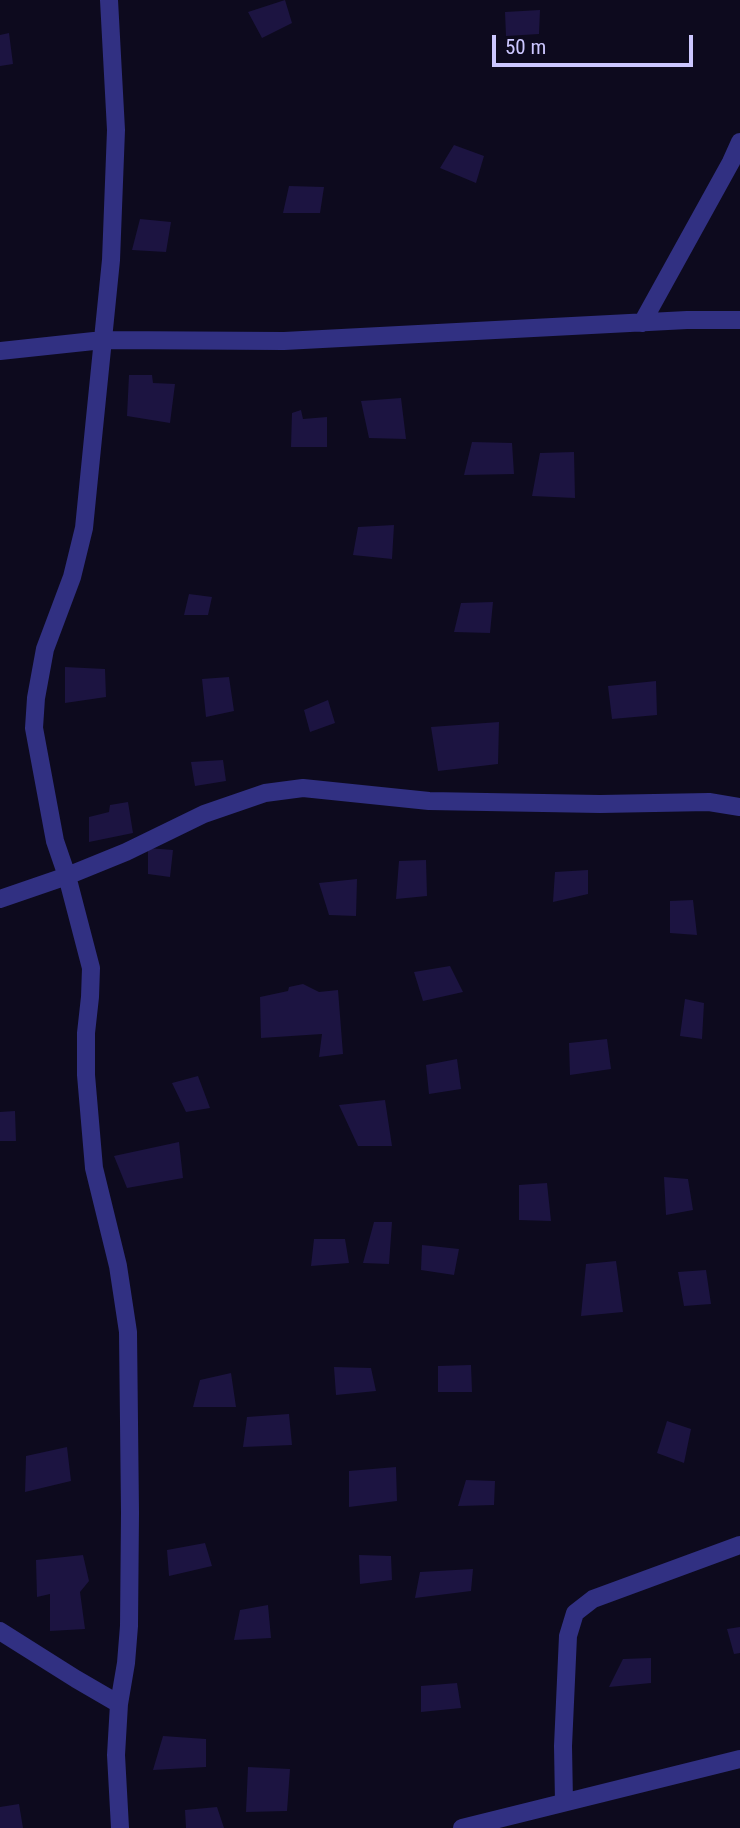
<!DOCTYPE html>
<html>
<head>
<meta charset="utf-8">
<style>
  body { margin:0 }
  #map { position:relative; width:740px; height:1828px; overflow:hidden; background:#0d0a1e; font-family:"Roboto Condensed",sans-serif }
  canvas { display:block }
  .scale { position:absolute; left:492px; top:35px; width:201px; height:32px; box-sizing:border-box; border:4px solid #ccc7ff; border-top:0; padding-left:9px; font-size:21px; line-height:24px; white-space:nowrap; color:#ccc7ff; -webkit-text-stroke:5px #0d0a1e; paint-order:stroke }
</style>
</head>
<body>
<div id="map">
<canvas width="740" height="1828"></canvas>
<div class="scale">50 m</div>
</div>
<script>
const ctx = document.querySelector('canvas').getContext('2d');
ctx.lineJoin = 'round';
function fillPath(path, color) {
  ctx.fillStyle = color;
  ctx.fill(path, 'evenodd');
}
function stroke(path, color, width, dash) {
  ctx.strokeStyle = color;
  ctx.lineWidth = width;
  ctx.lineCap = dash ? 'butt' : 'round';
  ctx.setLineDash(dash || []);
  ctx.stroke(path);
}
fillPath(new Path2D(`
  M285,0L292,23L262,38L248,12Z
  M540,10L539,34L506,36L505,12Z
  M9,33L13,64L0,66V35Z
  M454,145L484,156L476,183L440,168Z
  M289,186L324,187L320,213H283Z
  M140,219L171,222L166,252L132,250Z
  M129,375H152L153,383L175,384L170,423L127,416Z
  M401,398L406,439L369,438L361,401Z
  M301,410L303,419L327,417V447H291L292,413Z
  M472,442L512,443L514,474L464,475Z
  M574,452L575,498L532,496L540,453Z
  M394,525L392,559L353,555L358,527Z
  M189,594L212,597L208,615H184Z
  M493,602L490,633L454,632L461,603Z
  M65,667L105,669L106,697L65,703Z
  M229,677L234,711L206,717L202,679Z
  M656,681L657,715L612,719L608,686Z
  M328,700L335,723L310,732L304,710Z
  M499,722L498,764L438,771L431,727Z
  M223,760L226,781L195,786L191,762Z
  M128,802L133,833L89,842V817L109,812L110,805Z
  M148,848L173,850L170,877L148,874Z
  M426,860L427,896L396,899L399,861Z
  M588,870V894L553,902L555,872Z
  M357,879L356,916L329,915L319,883Z
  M693,900L697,935L670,933V901Z
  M450,966L463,992L423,1001L414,972Z
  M303,984L319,992L338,990L343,1054L319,1057L322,1034L261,1038L260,997L288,991L289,987Z
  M685,999L704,1003L702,1039L680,1036Z
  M607,1039L611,1069L570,1075L569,1043Z
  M457,1059L461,1089L429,1094L426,1065Z
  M198,1076L210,1108L186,1112L172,1083Z
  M385,1100L392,1146H358L339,1105Z
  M15,1111L16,1141H0V1112Z
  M179,1142L183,1178L127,1188L114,1156Z
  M664,1177L688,1179L693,1210L666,1215Z
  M547,1183L551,1221L519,1220V1185Z
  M374,1222H392L389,1264L363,1263Z
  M314,1239H345L349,1263L311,1266Z
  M422,1245L459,1249L454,1275L421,1270Z
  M616,1261L623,1312L581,1316L586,1264Z
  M706,1270L711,1304L684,1306L678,1272Z
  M471,1365L472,1392H438V1366Z
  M334,1367L371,1368L376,1391L336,1395Z
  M231,1373L236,1407H193L200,1380Z
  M289,1414L292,1445L243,1447L247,1417Z
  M667,1421L691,1429L684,1463L657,1453Z
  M67,1447L71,1481L25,1492L26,1456Z
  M396,1467L397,1501L349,1507V1471Z
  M466,1480L495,1481L494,1505L458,1506Z
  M205,1543L212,1566L169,1576L167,1550Z
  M83,1555L89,1581L80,1592L85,1629L50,1631V1594L37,1597L36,1560Z
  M359,1555L391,1556L392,1580L360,1584Z
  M473,1569L471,1591L415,1598L420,1572Z
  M268,1605L271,1638L234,1640L240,1610Z
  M740,1627V1653L734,1654L727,1629Z
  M651,1658V1683L609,1687L623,1659Z
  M457,1683L461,1708L421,1712V1686Z
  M163,1736L206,1739V1767L153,1770Z
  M248,1767L290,1769L287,1811L246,1812Z
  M19,1804L23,1828H0V1807Z
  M217,1807L224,1828H186L185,1810Z`), '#1c1441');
stroke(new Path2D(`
  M109,0L116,130L111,260L94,428L84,528L72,577L45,649L36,698L34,728L55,841L67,876L91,968L90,997L86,1033V1075L94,1168L118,1266L128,1332L130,1513L129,1626L126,1663L119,1704L116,1755L120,1828
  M642,323L731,162L740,142
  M0,351L103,340L284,341L687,320H740
  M0,899L67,876L126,852L204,814L265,793L303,788L429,801L600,804L709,802L740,807
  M0,1631L76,1679L119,1704
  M564,1802L563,1746L568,1636L575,1613L593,1599L740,1545
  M462,1828L740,1759`), '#313082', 18);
</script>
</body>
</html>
